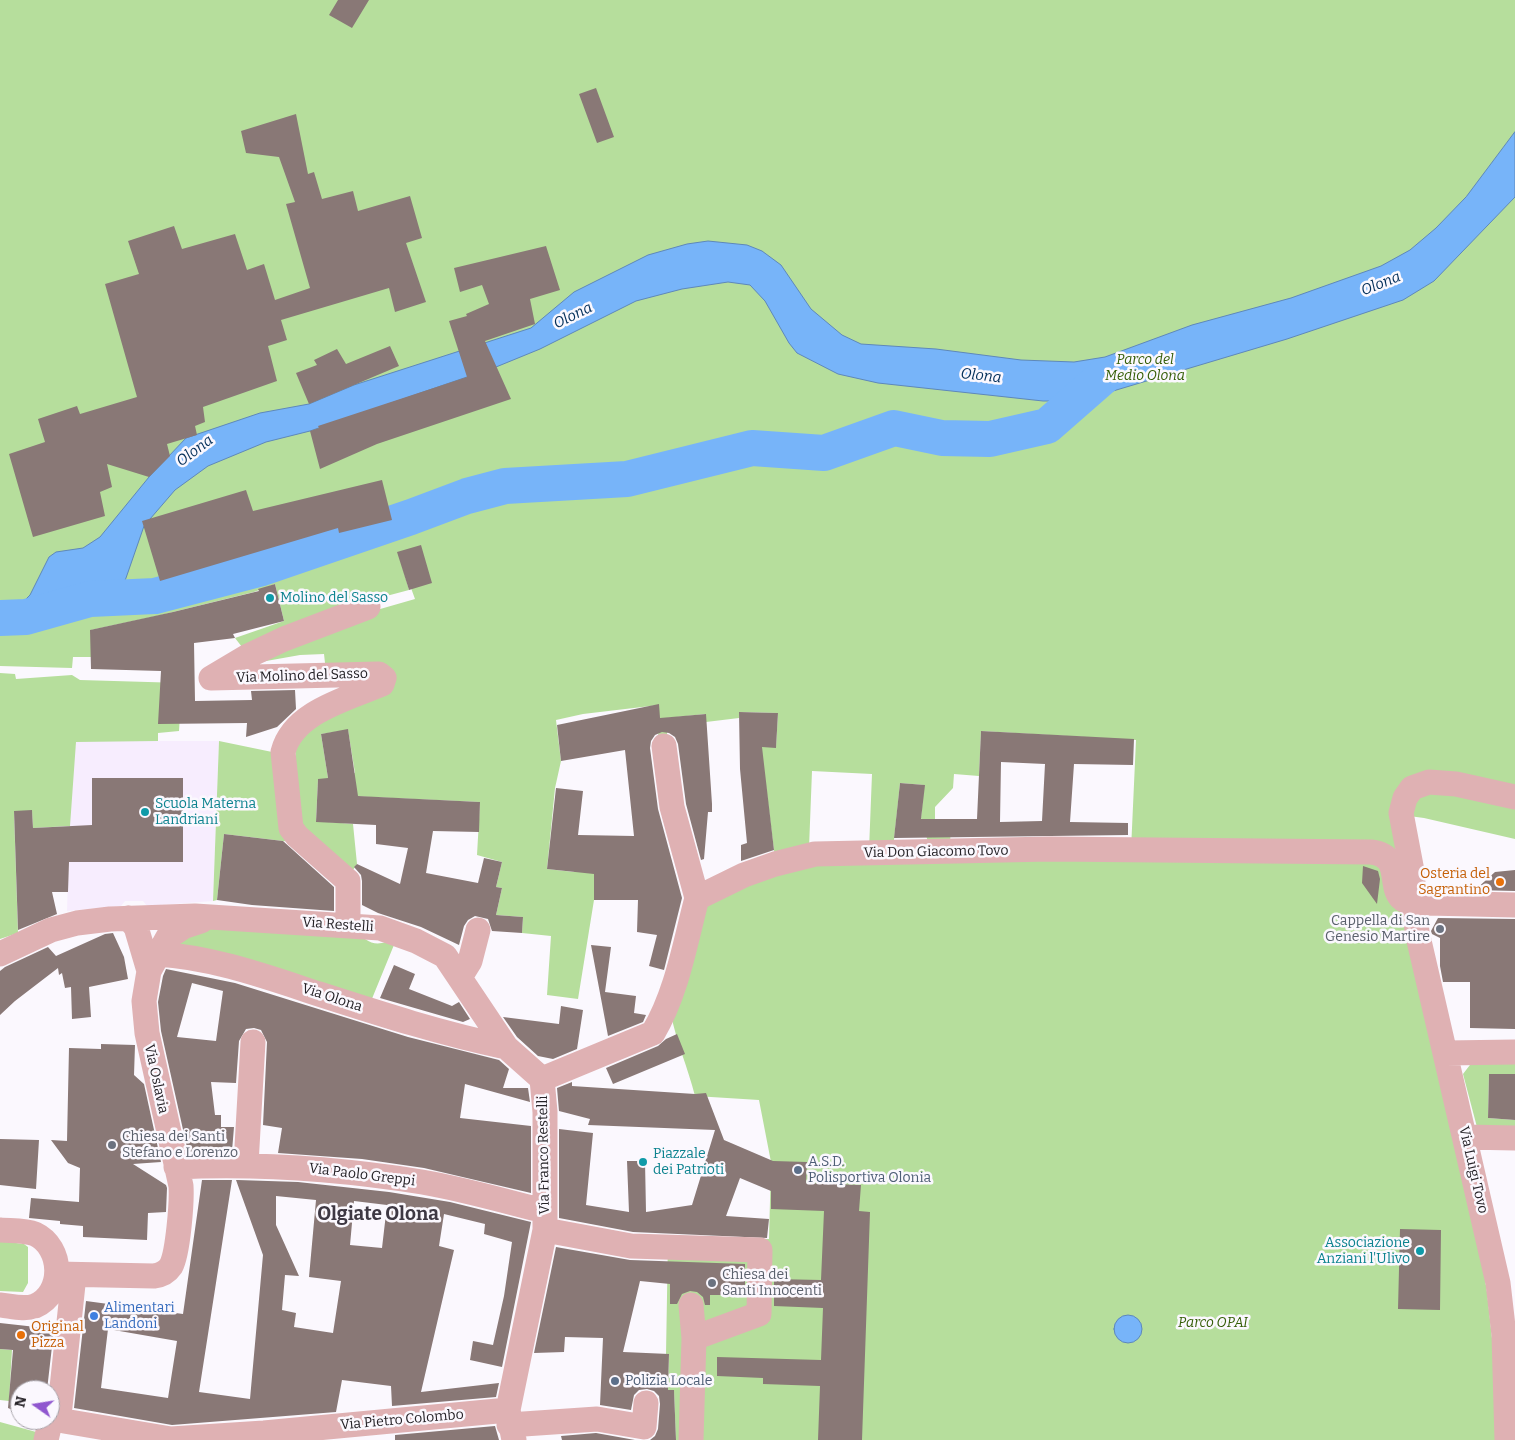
<!DOCTYPE html>
<html>
<head>
<meta charset="utf-8">
<style>
  body { margin:0 }
  #map { position:relative; width:1515px; height:1440px; overflow:hidden; background:#fbf8fe; font-family:Bitter,serif }
  canvas { display:block }
  .north { position:absolute; left:10px; top:1380px; width:50px; height:50px; box-sizing:border-box; background:#fbf8fe; border:1px solid #a5a2a8; border-radius:50%; rotate:283deg; font-size:14px; font-weight:700; line-height:20px; text-align:center; color:#252227 }
  .north::after { content:''; display:block; margin:auto; width:18px; height:22px; background:#9057cf; clip-path:polygon(50% 0,100% 100%,50% 72%,0 100%) }
</style>
</head>
<body>
<div id="map">
<canvas width="1515" height="1440"></canvas>
<div class="north">N</div>
</div>
<script>
const ctx = document.querySelector('canvas').getContext('2d');
ctx.lineJoin = 'round';
function fillPath(path, color) {
  ctx.fillStyle = color;
  ctx.fill(path, 'evenodd');
}
function stroke(path, color, width, dash) {
  ctx.strokeStyle = color;
  ctx.lineWidth = width;
  ctx.lineCap = dash ? 'butt' : 'round';
  ctx.setLineDash(dash || []);
  ctx.stroke(path);
}
function label(font, color, halo, rows, align = 'center') {
  ctx.font = font + ' Bitter,serif';
  ctx.lineWidth = 5;
  ctx.setLineDash([]);
  ctx.textBaseline = 'middle';
  ctx.strokeStyle = halo;
  ctx.fillStyle = color;
  for (const [text, x, y, turn = 0] of rows) {
    ctx.save();
    ctx.translate(x, y);
    ctx.rotate((+turn || 0) * Math.PI / 180);
    ctx.textAlign = isNaN(turn) ? turn : align;
    if (halo) ctx.strokeText(text, 0, 0);
    ctx.fillText(text, 0, 0);
    ctx.restore();
  }
}
fillPath(new Path2D(`
  M76,741H219L213,901L147,906L143,901H125L121,906L67,911L71,779Z`), '#f7edfe');
fillPath(new Path2D(`
  M0,0H1515V839L1424,818L1394,814L1397,892L1474,1211L1487,1292L1495,1366L1498,1440H676L674,1391L668,1390L669,1354H666L668,1239H769L771,1162L759,1100L695,1096C688,1068 676,1041 671,1014L697,898L744,875L775,864L815,854L1050,849L1131,850L1136,740L981,731L979,776L954,774L953,788L935,807V820L951,819L950,848L930,849L921,818L924,785L900,783L893,849L869,850L872,774L812,771L809,848L775,858L761,747H776L778,713L739,712V718L706,722L705,714L667,718V745L658,744L659,705L583,714L556,720L561,761L555,788L547,869L574,872L576,855L594,857V900L578,999L547,995L551,936L522,933L523,917L496,915L502,888L496,887L502,862L477,855L480,802L349,796V779H318L316,821L353,824L357,864L351,873L308,840L303,832L298,819L295,741L304,729L370,699V675L326,672L324,654L300,655L255,663V672L245,670L242,666L245,662L321,626L415,599L399,555L409,590L360,603L323,619L242,647L235,638L284,621L275,584L254,592L161,615L91,630V657H73L72,668L0,666V634L60,621L0,628ZM256,542L258,551L222,562L221,553L233,551ZM348,730L355,773L328,778L321,734Z
  M0,673L15,674L16,679L72,675L80,680L182,683L179,731L158,733V741L76,742L70,826L33,828L32,811L14,812L18,933L0,939Z
  M219,741L277,753L300,843L224,834L217,900L213,901Z
  M198,926L365,939C376,947 384,942 396,940L369,1006L170,944Z
  M1473,1061L1515,1063V1074H1489L1488,1118L1515,1120V1131H1478L1463,1074Z
  M0,1241L24,1244L28,1247V1283L23,1292L0,1291Z
  M0,1349L12,1350L9,1401L0,1400Z
  M0,1422L47,1435L46,1440H0Z`), '#b6de9c');
const water = new Path2D(`
  M1515,132V197L1434,281L1403,300L1287,339L1103,394L1064,401H1043L878,383L838,374L797,353L789,343L765,301L750,285L728,282L682,289L636,301L540,349L496,367L310,431L266,442L208,466L175,490L144,526L126,578L113,606L53,624L0,634V607L22,603L30,595L49,557L56,552L83,548L100,537L149,477L186,438L260,413L309,404L354,385L531,328L574,292L648,255L687,244L708,241L747,245L762,251L781,265L811,309L842,335L861,344L936,349L1021,360L1074,362L1105,357L1192,325L1291,298L1381,266L1410,250L1436,228L1466,197Z
  M1114 1329a14 14 0 1 1 28 0a14 14 0 1 1-28 0Z`);
fillPath(water, '#77b4f9');
stroke(water, '#5e88ba', 1);
stroke(new Path2D(`
  M0,618L26,617L90,599L155,596L262,568L411,517L467,496L505,486L627,479L752,448L824,453L894,428L942,438L990,439L1047,426L1103,377`), '#77b4f9', 36);
fillPath(new Path2D(`
  M338,0H369L352,28L329,15Z
  M596,88L614,137L597,143L579,94Z
  M296,114L308,174L314,172L322,199L353,191L358,211L410,196L422,238L406,243L426,302L395,312L389,288L281,320L287,340L268,346L277,381L203,407L205,422L195,426L197,435L167,444L170,456L149,477L107,464L112,487L100,492L105,516L33,537L9,454L45,442L38,419L77,406L80,414L137,397L105,284L139,274L128,241L174,226L182,249L235,234L247,270L264,264L275,300L310,288L286,204L295,202L279,157L246,153L241,131Z
  M546,246L560,290L530,299L535,324L485,341L511,399L377,444L320,469L310,431L319,428L318,426L467,377L449,321L467,316L466,314L489,304L482,285L460,292L454,268Z
  M390,346L399,366L309,404L296,373L317,365L314,360L337,349L346,364Z
  M382,480L392,520L339,533L338,528L160,581L142,521L246,490L253,511Z
  M421,545L432,583L409,590L397,552Z
  M275,584L284,621L233,634L235,638L194,643L195,701L252,700L251,691L295,690L296,709L277,727L246,737L247,723L158,724L161,671L91,669L90,630L173,612L259,591L258,589Z
  M659,704L660,718L706,714L712,804V812H708L704,859L701,860L686,804L678,744L675,737L669,733L662,732L655,735L651,741L650,748L658,809L682,898L664,970L649,966L657,935L637,932L638,900H594V874L547,869L556,788L583,791L578,835L634,836L625,750L561,761L557,725Z
  M739,712L778,713L776,748L762,747L774,850L741,861V845L747,843L740,769Z
  M348,729L358,796L480,802L479,832L433,831L426,873L478,883L484,858L502,862L496,887L502,888L496,915L523,917L522,933L492,931L488,919L475,916L468,920L464,926L459,945L421,927L378,913L362,905V881L361,875L354,867L357,864L400,884L408,848L376,844V825L316,822L318,779L328,778L321,734Z
  M981,731L1134,739L1133,765L1074,764L1070,822L1128,823V835L894,838L900,783L925,785L921,819H977ZM1001,762L1045,764L1042,821L1000,822Z
  M92,778H183V862H69L68,892H52L57,914L18,930L14,811L32,810L33,828L92,825Z
  M224,834L283,841L334,887V911L252,905L217,900Z
  M1363,866L1378,871L1380,879L1377,904L1362,883Z
  M1515,870V891L1475,890L1495,872Z
  M1438,918L1515,919V1029L1470,1028V982H1443L1440,966V938L1432,934L1431,931Z
  M113,933L124,957L128,979L89,987L91,1017L72,1019L71,987L65,988L62,973L59,975L58,968L15,1001L0,1015V971L5,967L48,947L56,956L105,934Z
  M591,945L611,947L605,992L636,996L634,1013L646,1015L643,1022L608,1036Z
  M394,965L415,974L409,989L452,1006L459,1002L470,1019L463,1022L380,998Z
  M166,969L235,983L408,1037L499,1060L509,1069L503,1088H528L530,1102L465,1084L460,1118L531,1126V1193L424,1168L362,1159L278,1153L282,1128L263,1125L267,1042L261,1030L254,1028L246,1029L239,1041L236,1083L211,1082L215,1115H221V1127H234L232,1151L188,1152L161,1031L158,1002L163,976ZM192,983L223,991L216,1041L177,1037Z
  M561,1006L583,1010L577,1049L553,1059L538,1056L517,1037L503,1017L559,1024Z
  M677,1034L685,1054L613,1084L606,1068L658,1046L666,1039Z
  M101,1044L135,1045L134,1075L144,1084L161,1162L133,1164L166,1185L167,1188L166,1212L148,1213L147,1240L83,1237V1226L60,1224V1221L29,1218L31,1198L79,1202L80,1168L68,1163L51,1140L67,1141L69,1048L101,1049Z
  M1489,1074H1515V1120L1488,1118Z
  M572,1082V1086L695,1094L706,1093L724,1140L773,1161L807,1162L806,1183L861,1185L859,1211L870,1212L862,1440H818L820,1386L763,1384V1378L717,1376V1357L821,1360L823,1308L774,1306V1279L821,1280L824,1211L771,1209V1191L740,1178L726,1216L769,1219L767,1238L633,1232L559,1218V1129L593,1133L586,1205L629,1212L627,1161H645L646,1212L692,1205L715,1130L588,1125L590,1119L559,1111L557,1088Z
  M0,1139L39,1140L36,1189L0,1185Z
  M202,1180H232L199,1392L250,1399L263,1255L236,1180H238L298,1182L389,1192L450,1202L531,1222L502,1367L470,1360L473,1341L493,1345L504,1296L512,1242L484,1234L485,1224L444,1214L439,1246L454,1250L421,1392L499,1383L496,1397L392,1406L391,1386L342,1380L336,1412L172,1425L74,1408L86,1301L183,1314ZM276,1196L316,1200L309,1277L341,1281L333,1333L294,1327L296,1313L282,1310L285,1275L299,1276L276,1225ZM354,1201L387,1205L382,1248L350,1245ZM108,1329L177,1341L168,1398L101,1388Z
  M1400,1229L1441,1230L1440,1310L1398,1309Z
  M556,1247L630,1260L745,1264V1295H710V1305H705L703,1297L697,1292L690,1291L682,1294L677,1304H670V1284L640,1281L623,1352L669,1354L668,1390H674L676,1440H650L655,1436L658,1429L660,1404L659,1396L654,1391L647,1389L639,1390L634,1395L631,1410L600,1405L603,1338L565,1337L564,1352L534,1353Z
  M0,1323L54,1329L47,1390H20V1413L8,1408L13,1350L0,1349Z
  M495,1426L499,1440H395V1435Z
  M596,1433L635,1440H562L561,1436Z`), '#897876');
stroke(new Path2D(`
  M211,678L379,674L384,678L382,684C347,699 293,712 283,752L291,828L297,836L348,881V925
  M211,678L248,656L284,639L368,607
  M664,746L672,807L697,898
  M128,918L136,927L149,971
  M0,954L51,930L77,923L110,919L195,916L380,928L416,941L445,956L506,1047L542,1079
  M157,954C212,957 267,977 319,994C381,1014 443,1034 506,1047
  M460,977L470,961L478,930
  M1446,1053L1515,1052
  M542,1079L653,1033C677,993 685,943 697,898L744,875L775,864L815,854L1050,849L1371,852C1414,857 1373,909 1427,903L1515,905
  M1465,1137L1515,1138
  M246,1164L253,1042
  M176,1167C259,1163 340,1169 422,1182C463,1189 504,1201 544,1211
  M0,1230C11,1231 25,1230 35,1234C63,1247 65,1293 35,1306C24,1310 11,1306 0,1305
  M545,1230L631,1246L760,1250L759,1314L694,1338
  M57,1274L154,1276C162,1275 167,1272 171,1266C178,1253 182,1202 181,1186L147,1033L144,1001L149,971L168,937L183,927L201,921
  M691,1305L694,1338L691,1440
  M59,1416L64,1421L171,1439L264,1433L508,1410
  M59,1416L74,1275
  M509,1425L597,1419L644,1427L646,1403
  M46,1440L50,1423L59,1416
  M514,1440L508,1410L545,1230V1112L542,1079
  M1507,1440L1504,1335L1498,1283L1417,932L1412,871L1401,813L1405,798L1412,788L1429,782L1456,784L1515,797`), '#dfb1b3', 25);
for (const [x, y, r, color] of [
  [270,598,5,"#0f9aa8"],
  [145,812,5,"#0f9aa8"],
  [1500,882,5,"#e8710a"],
  [1440,929,5,"#6b7280"],
  [112,1145,5,"#6b7280"],
  [643,1162,5,"#0f9aa8"],
  [798,1170,5,"#5c6f8a"],
  [1420,1251,5,"#0f9aa8"],
  [712,1283,5,"#6b7280"],
  [94,1316,5,"#3f7fe0"],
  [21,1335,5,"#e8710a"],
  [615,1381,5,"#5c6f8a"]
]) {
  const dot = new Path2D();
  dot.arc(x, y, r, 0, 2 * Math.PI);
  ctx.fillStyle = color;
  ctx.fill(dot);
  stroke(dot, '#fbf8fe', 2);
}
label('italic 14px', '#355e07', '#fbf8fe', [
  ["Parco del",1145,360],
  ["Medio Olona",1145,376],
  ["Parco OPAI",1213,1323]
]);
label('14px', '#0d838f', '#fbf8fe', [
  ["Molino del Sasso",280,598],
  ["Scuola Materna",155,804],
  ["Landriani",155,820],
  ["Piazzale",653,1154],
  ["dei Patrioti",653,1170],
  ["Associazione",1410,1243,"right"],
  ["Anziani l'Ulivo",1410,1259,"right"]
], 'left');
label('14px', '#252227', '#fbf8fe', [
  ["Via Molino del Sasso",302,676,-2],
  ["Via Don Giacomo Tovo",936,852,-1],
  ["Via Restelli",338,925,4],
  ["Via Olona",332,998,18],
  ["Via Oslavia",156,1079,78],
  ["Via Franco Restelli",544,1155,-91],
  ["Via Luigi Tovo",1473,1170,77],
  ["Via Paolo Greppi",362,1175,7],
  ["Via Pietro Colombo",402,1420,-5]
]);
label('14px', '#c56008', '#fbf8fe', [
  ["Osteria del",1490,874],
  ["Sagrantino",1490,890],
  ["Original",31,1327,"left"],
  ["Pizza",31,1343,"left"]
], 'right');
label('14px', '#5b616d', '#fbf8fe', [
  ["Cappella di San",1430,921,"right"],
  ["Genesio Martire",1430,937,"right"],
  ["Chiesa dei Santi",122,1137],
  ["Stefano e Lorenzo",122,1153],
  ["Chiesa dei",722,1275],
  ["Santi Innocenti",722,1291]
], 'left');
label('14px', '#4e5e75', '#fbf8fe', [
  ["A.S.D.",808,1162],
  ["Polisportiva Olonia",808,1178],
  ["Polizia Locale",625,1381]
], 'left');
label('14px', '#366cbe', '#fbf8fe', [
  ["Alimentari",104,1308],
  ["Landoni",104,1324]
], 'left');
label('italic 15px', '#032f5a', '#fbf8fe', [
  ["Olona",1381,284,-22],
  ["Olona",573,316,-26],
  ["Olona",981,376,6],
  ["Olona",195,451,-37]
]);
label('bold 19px', '#3e3843', '#fbf8fe', [
  ["Olgiate Olona",378,1215]
]);
</script>
</body>
</html>
